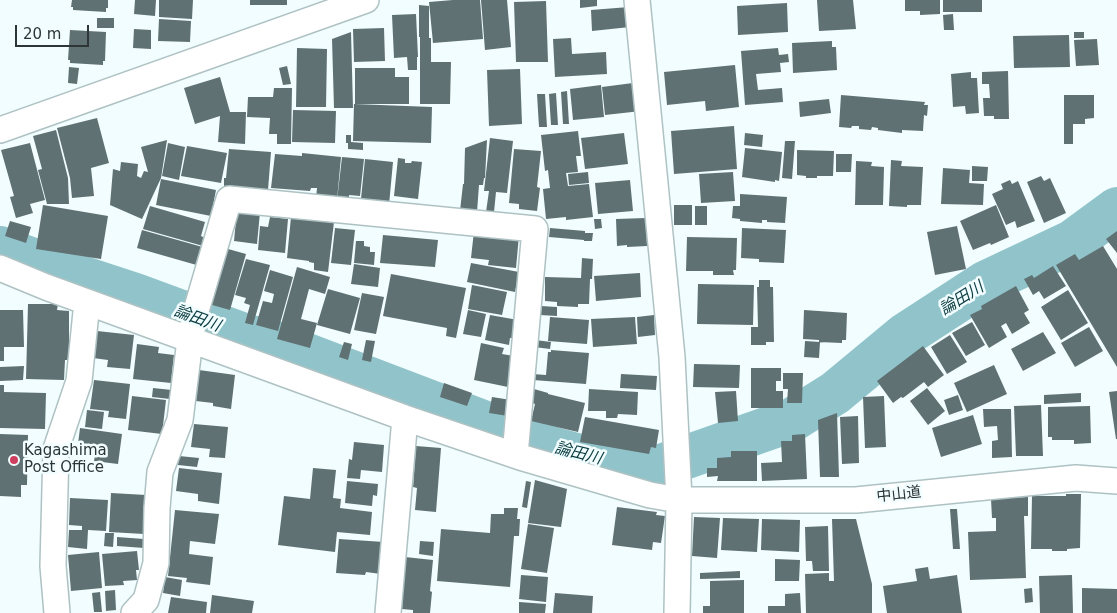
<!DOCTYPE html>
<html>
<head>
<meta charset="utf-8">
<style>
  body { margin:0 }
  #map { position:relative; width:1117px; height:613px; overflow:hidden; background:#f1fdfe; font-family:"DejaVu Sans",sans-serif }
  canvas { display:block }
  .scale { position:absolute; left:15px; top:25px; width:74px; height:22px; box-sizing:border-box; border:2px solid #2e3536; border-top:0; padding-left:6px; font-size:15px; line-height:18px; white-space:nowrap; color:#2e3536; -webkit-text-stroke:4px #f1fdfe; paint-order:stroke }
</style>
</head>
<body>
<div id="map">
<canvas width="1117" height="613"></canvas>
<div class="scale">20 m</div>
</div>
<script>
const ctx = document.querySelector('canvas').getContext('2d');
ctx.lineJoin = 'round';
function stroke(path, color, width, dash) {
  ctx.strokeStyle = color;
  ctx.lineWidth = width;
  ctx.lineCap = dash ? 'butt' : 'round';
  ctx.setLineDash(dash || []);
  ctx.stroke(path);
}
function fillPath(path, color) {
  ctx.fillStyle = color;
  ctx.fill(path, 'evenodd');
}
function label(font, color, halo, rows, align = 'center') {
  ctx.font = font + ' "DejaVu Sans","Noto Sans JP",sans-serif';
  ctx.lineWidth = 5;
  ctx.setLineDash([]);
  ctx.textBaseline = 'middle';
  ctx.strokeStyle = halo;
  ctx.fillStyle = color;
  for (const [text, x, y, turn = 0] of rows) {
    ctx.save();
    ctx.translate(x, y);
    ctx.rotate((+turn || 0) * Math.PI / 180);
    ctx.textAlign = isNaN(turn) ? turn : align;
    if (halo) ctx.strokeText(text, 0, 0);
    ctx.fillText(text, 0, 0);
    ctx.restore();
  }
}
stroke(new Path2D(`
  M0,248L80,277L135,295L249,337L265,339L554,449L609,464L634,468L641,473L792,420L835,393L905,335L985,283L1072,242L1117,209`), '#91c4ca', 44);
fillPath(new Path2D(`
  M72,0H108V8H106V12L73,10V7H71Z
  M135,0H156L155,16L134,14Z
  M159,0H193L192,19L159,17Z
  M250,0H287V5H250Z
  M453,0H480L483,39L433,43L429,2Z
  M481,0H507L511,47L485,50Z
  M580,0H597V6L580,8Z
  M817,0H853L856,29L819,31Z
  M905,0H940V14L920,15V11H905Z
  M943,0H982V12H943Z
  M546,1L548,62H516L514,2Z
  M787,3L788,32L738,35L737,6Z
  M419,5L429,6V38H431V62H451L450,104H420V37H419Z
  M629,7L630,27L592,31L591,10Z
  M416,14L418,57H417V70H408L407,57L394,58L392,15Z
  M953,14L954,30H944L943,15Z
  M97,18H114V28H97Z
  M159,19L191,21L190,42L158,41Z
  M384,28L385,61L354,62L353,29Z
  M134,29L151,30V49L133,48Z
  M70,30L106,32L105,61H103V65L70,63V60H68Z
  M351,32L353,108H334L332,39Z
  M1074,32H1084V38H1074Z
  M1069,35L1070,67L1014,68L1013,36Z
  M571,38L572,54L606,52L607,74L555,77L553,39Z
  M1097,39L1099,65L1076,66L1074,40Z
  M832,41V47H836L837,70L793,73L792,43Z
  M297,48L327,49L326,107H296Z
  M778,48L779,55L788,54L789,62L780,63L781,72L756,74L758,90L782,88L783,102L745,105L741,51Z
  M735,65L739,107L706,111L705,101L667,105L664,72Z
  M287,66L291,84L283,85L279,68Z
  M69,67L79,68L77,84L68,83Z
  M355,68H395V77H409V104H355Z
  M520,69L522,124L489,126L487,70Z
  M1008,71L1009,119H994V116H984L983,98H990L989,84H982V72Z
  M971,72V78H977L979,113L966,114L965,106L953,107L951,74Z
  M220,77L230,112H246L245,144L218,142L220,116L195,124L184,88Z
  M633,83L641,111L605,115L602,87Z
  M601,85L604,117L573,120L570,89Z
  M274,88H292L291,144H277V134H269L270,118L247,117L248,97H273Z
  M567,91L569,124H563L561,92Z
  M556,93L558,125H551L549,94Z
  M537,94H545L547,127H539Z
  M841,95L925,102L924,105H928L927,116L924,115L923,131L902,130V133L878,130V128L872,127L871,130L859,129V126H852L851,128L839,127Z
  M1064,95H1094V118L1085,119V124H1073V144H1064Z
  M829,99L831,113L800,117L799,102Z
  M354,104L432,107L431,143L353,141Z
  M293,110L336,111L335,143L292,142Z
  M97,118L109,163L91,168L94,196L72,198L70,178L57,128Z
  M734,126L737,169L674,174L671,131Z
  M56,130L68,178L69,204H47L38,170L42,169L33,136Z
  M578,131L581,156H576L578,172L566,173L568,186L589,184L593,217L566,220V217L546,219L543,189L550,188L548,170L545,171L541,135Z
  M624,133L628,164L585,169L581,138Z
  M745,133L763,135L762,147L744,145Z
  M346,135H351V142L363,143V150L348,149V143H346Z
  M490,138L513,141L507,193L496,192L494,212H486L489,191H484Z
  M167,140L161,178L142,219L110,205L113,169L120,171L121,162L138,164L137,176L141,178L144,171L148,172L141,147Z
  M487,140L485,178H484L483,185H479L477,212L460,211L463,184H464L465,148Z
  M785,141H795L792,179L782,178Z
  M30,143L45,200L30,204L33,213L16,218L10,197L14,196L1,150Z
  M168,143L185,147L179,180L162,176Z
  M187,146L227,153L221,183L181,176Z
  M745,148L782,152L779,181L775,180V182L742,177Z
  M229,149L271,152L268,190L224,186V178H226Z
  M514,149L541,151L537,187L540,188L537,211L519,209V204L509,203Z
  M797,150L834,151L833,176H817V178H806V176L797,175Z
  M302,153L341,157L337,200L316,198L317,188H311L310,191L271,188L275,154L302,156Z
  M836,154H852L851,172H836Z
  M342,157L364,159L360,196L349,195V202L337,201Z
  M398,158L405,159V163H411L412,161L422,162L418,199L394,196Z
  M365,159L393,162L389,205L362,203V199H361Z
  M891,160L902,161L901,166L923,167L921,205H907V207L889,206Z
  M856,161L872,162L871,166L884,167L883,205H855Z
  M972,166L988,167L987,181H972Z
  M943,168L970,170L969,183L984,184L983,205L941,204Z
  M588,172L589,183L569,185L568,174Z
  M733,172L735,201L701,203L699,174Z
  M1041,176L1044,181L1050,178L1066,213L1044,223L1027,182Z
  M161,179L216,190L211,216L156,205Z
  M630,180L633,211L598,214L595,183Z
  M1010,180L1012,184L1018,181L1035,221L1017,228L1015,221L1006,225L992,194L1003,189L1001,184Z
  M740,194L787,197L785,223L767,222V220H762V223L740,221V219L732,218L733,206H740Z
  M43,205L108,216L101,259L36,249Z
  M674,205H692V225H674Z
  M996,205L1009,237L991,245L990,243L973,250L960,221Z
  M150,206L205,222L201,236L205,238L203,246L143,229Z
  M695,206H707V225H695Z
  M237,210L260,212L257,244L234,241Z
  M270,217L288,219L285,253L258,250L260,226L268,227Z
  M291,217L334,222L328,272L314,270V263L309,262V261L287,258Z
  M646,218L647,246L627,247V245L617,246L616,219Z
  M594,219H601L602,228L595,229Z
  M10,221L31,227L26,243L5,236Z
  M957,226L966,269L935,275L927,232Z
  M335,228L355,230L351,265L331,263Z
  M550,228L585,231V233H593L592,241H584V240L549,237Z
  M742,228L786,230L784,263L759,262V259L741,258Z
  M142,230L206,248L200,266L137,248Z
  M474,231L519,235L516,268L488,265L489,260L471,258Z
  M1117,231V253L1106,239Z
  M383,235L438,240L435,267L380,263Z
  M687,237L737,238L736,270H733L734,275H713V271H686Z
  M356,241H364V246L370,247V252H375L374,265L354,263Z
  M1103,246L1117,269V367L1056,265L1075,254L1079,260Z
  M221,247L246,254L230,310L205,303Z
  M582,258L593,259L592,279H590L589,304H578V307L557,306V302L545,301V277L581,278Z
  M246,259L270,265L253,325L245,323L250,305L244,303L246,298L235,295Z
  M471,263L519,272L515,292L467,282Z
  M354,264L380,268L378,287L351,284Z
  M1053,266L1066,286L1044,299L1039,291L1033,295L1024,279L1032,275L1034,278Z
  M297,267L330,277L325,294L309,289L301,319L317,323L310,348L277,339Z
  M270,270L293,277L278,331L256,325L263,301L272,303L274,294L264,291Z
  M640,273L641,297L596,301L594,276Z
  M391,274L466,288L456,338L446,336L447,328L383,316Z
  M759,280H770V287H773L774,342H766V345H751V327H758L757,287H759Z
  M698,284L754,285L753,325L697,324Z
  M472,285L507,292L502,315L468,309Z
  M1016,286L1029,310L1024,313L1030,323L1012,334L1006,323L1001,326L1007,337L989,348L970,315L982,309L981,306Z
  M328,289L360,298L350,334L317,325Z
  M1068,290L1088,323L1061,340L1041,307Z
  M362,293L384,297L376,334L354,330Z
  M28,304H58L57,310L69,311V360H65L64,380L26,379Z
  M541,306L557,307V316L540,315Z
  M0,310H23L24,347H4V361H0Z
  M468,310L486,314L481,337L463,334Z
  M804,310L847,313L846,340H842V343L819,342V340L803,339Z
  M490,315L518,320L514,338H510L509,345L485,340Z
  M654,315L655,335L638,337L637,317Z
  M550,317L589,320L587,344L548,341Z
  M635,317L637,344L593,347L591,319Z
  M972,322L985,345L966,356L952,333Z
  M1089,327L1103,351L1075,367L1061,343Z
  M97,331L134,335L130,369L107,367L108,360L93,358Z
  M1043,332L1056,353L1023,371L1011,349Z
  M950,335L967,362L947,374L931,347Z
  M366,340L375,341L371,362L362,360Z
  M535,340L551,342L550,349L534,347Z
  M805,341L820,342L819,358L804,357Z
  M344,342L352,344L348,360L339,357Z
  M481,343L504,348L502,354L514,356L508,387L474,380Z
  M137,344L159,347L158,353L174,355L171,383L133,379Z
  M923,346L944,375L928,387L924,382L903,398L901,397L893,403L877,381Z
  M551,350L589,353L586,384L533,380V374L546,375L548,352H551Z
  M694,364L740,365L739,388L693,387Z
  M994,365L1007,394L967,412L954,383Z
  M24,366L23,380L0,381V367Z
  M751,368H781V381H776V391H783V408H751Z
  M199,370L235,375L231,409L213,406V403L196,401Z
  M783,373H803L802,403H787L788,389H783Z
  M621,374L657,376L656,390L620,388Z
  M94,380L130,384L126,419L108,417L109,411L90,409Z
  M444,383L472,393L467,406L440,397Z
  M0,385H4V392L46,393L45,429L0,428Z
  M153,388L172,390L170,399L152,397Z
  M927,388L945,411L928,425L910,401Z
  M534,389L548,393V394L585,403L578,432L531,421L535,404L530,402Z
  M589,389L638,392L637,415L618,414L617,418H606V411H588Z
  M736,391L738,421L718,423L715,392Z
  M1117,391V439H1116L1109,392Z
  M1081,393V402L1044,404V395Z
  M958,395L963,410L949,415L944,400Z
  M132,396L166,400L162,434L128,430Z
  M884,396L886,447L865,448L863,397Z
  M492,397L511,400L508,416L489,413Z
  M1041,405L1043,456H1016L1014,406Z
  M1090,406L1091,443L1074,444V440H1052V437H1048V407Z
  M983,409H1011L1012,457L992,458V441L998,440L997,426L984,427Z
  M87,410L104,412L102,429L85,427Z
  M837,413L839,477H820L818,420Z
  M973,415L982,444L941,457L932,428Z
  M858,416L859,463L842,464L840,417Z
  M585,417L659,430L656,448L651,447L649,454L580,442Z
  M194,424L228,427L225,458L209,457L210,449L191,447Z
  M80,428L122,434L118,464L94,461L95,455L77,452Z
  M0,434L28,435L27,485H21V497L0,496Z
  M805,434L807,479L762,481L761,463L782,462L781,441H792V435Z
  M354,442L384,445L382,472L361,470L360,479L347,478L349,459L352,460Z
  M416,446L441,448L436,512L415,510L417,488L413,487Z
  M731,451H757V481H717L718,476L707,477V468H717V458L731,457Z
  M179,456L199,458L197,467L178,465Z
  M179,468L222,473L219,504L198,501V494L176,491Z
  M313,468L336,470L333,498L341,499L340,508L372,512L370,535L337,532L335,552L278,545L284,496L310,499Z
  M535,480L567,489L561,527L528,523Z
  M347,481L378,484L377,496L373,495L372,506L345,503Z
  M526,481L531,482L527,508L522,507Z
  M111,493L146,495L144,534L109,532Z
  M1066,494H1081L1080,548L1067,549V551H1052V549H1031L1032,496H1066Z
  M1028,497V516H1024L1026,578L970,580L968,532L996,531V518H992L991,499Z
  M70,498L108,500L106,531L88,530L87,549L68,547L69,530H82V526L69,525Z
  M617,507L657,512L656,515L665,516L661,543L653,542L652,550L612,545Z
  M504,508H518L517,519H520L519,536H514L510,587L437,581L441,529L490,533L491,514H504Z
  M950,509H957L960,549H953Z
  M175,510L219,514L215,544L190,541L189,554L213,557L210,585L186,582L187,578L168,576Z
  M694,517L720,518L717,558L692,556Z
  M723,518L759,519L757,552L721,550Z
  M762,519L800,520L799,552L761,550Z
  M832,519H856L872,584V613H806L805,574L829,573V581H834Z
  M528,524L554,528L547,573L521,569Z
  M828,526L829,571H813L812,561H806L805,527Z
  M105,533H114L113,547L104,546Z
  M117,537L144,539V548L117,546Z
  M339,539L384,542L381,574L366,572L365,575L336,573Z
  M420,541L434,542L433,556L419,554Z
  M137,551L139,570H136L137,580L123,581L124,585L105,586L102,554Z
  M99,552L102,588L71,591L68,555Z
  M405,557L433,560L430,591L432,592L430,613H413V610L402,609Z
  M775,559L800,560L799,581H775Z
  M928,567L930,579L957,575L962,613H887L883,586L917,581L915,569Z
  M740,571V578L700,579V573Z
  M521,575L548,577L546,602L519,599Z
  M1072,575L1073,613H1040L1039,576Z
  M165,577L182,580L180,596L163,593Z
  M744,580V613H703V606H710V581Z
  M1032,588L1033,602L1025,603L1024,589Z
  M1082,588L1117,589V613H1082Z
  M115,590L116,610L106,611L105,591Z
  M100,592L102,612H94L92,593Z
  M555,593L593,596L592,613H553Z
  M800,593L801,613H768V606H785V594Z
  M212,595L254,601L252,613H210Z
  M171,597L207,602L206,613H168Z
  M519,602L546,604L545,613H519Z`), '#607173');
const minor = new Path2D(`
  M637,0L672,357L679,500L677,613
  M0,130L366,0
  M0,268L46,287L405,418L520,457L650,495L679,500H856L1076,478L1117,481
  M57,613L53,566L56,449L79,381L87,302
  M134,613L146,600L156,563L157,508L160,472L180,420L190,340L196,311L229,199L535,229L515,455
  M388,613L405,418`);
stroke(minor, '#afc2c3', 28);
stroke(minor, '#fff', 25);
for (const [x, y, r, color] of [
  [14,460,5,"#ce3e5e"]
]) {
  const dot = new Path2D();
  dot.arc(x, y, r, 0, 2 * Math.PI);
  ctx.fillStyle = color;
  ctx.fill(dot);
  stroke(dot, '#f1fdfe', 2);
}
label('15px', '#2e3536', '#f1fdfe', [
  ["Kagashima",24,451],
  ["Post Office",24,468]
], 'left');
label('15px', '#2e3536', '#f1fdfe', [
  ["中山道",899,495,-6]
]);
label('italic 16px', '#083a3f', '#f1fdfe', [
  ["論田川",962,299,-32],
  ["論田川",197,319,20],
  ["論田川",578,454,14]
]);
</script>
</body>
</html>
